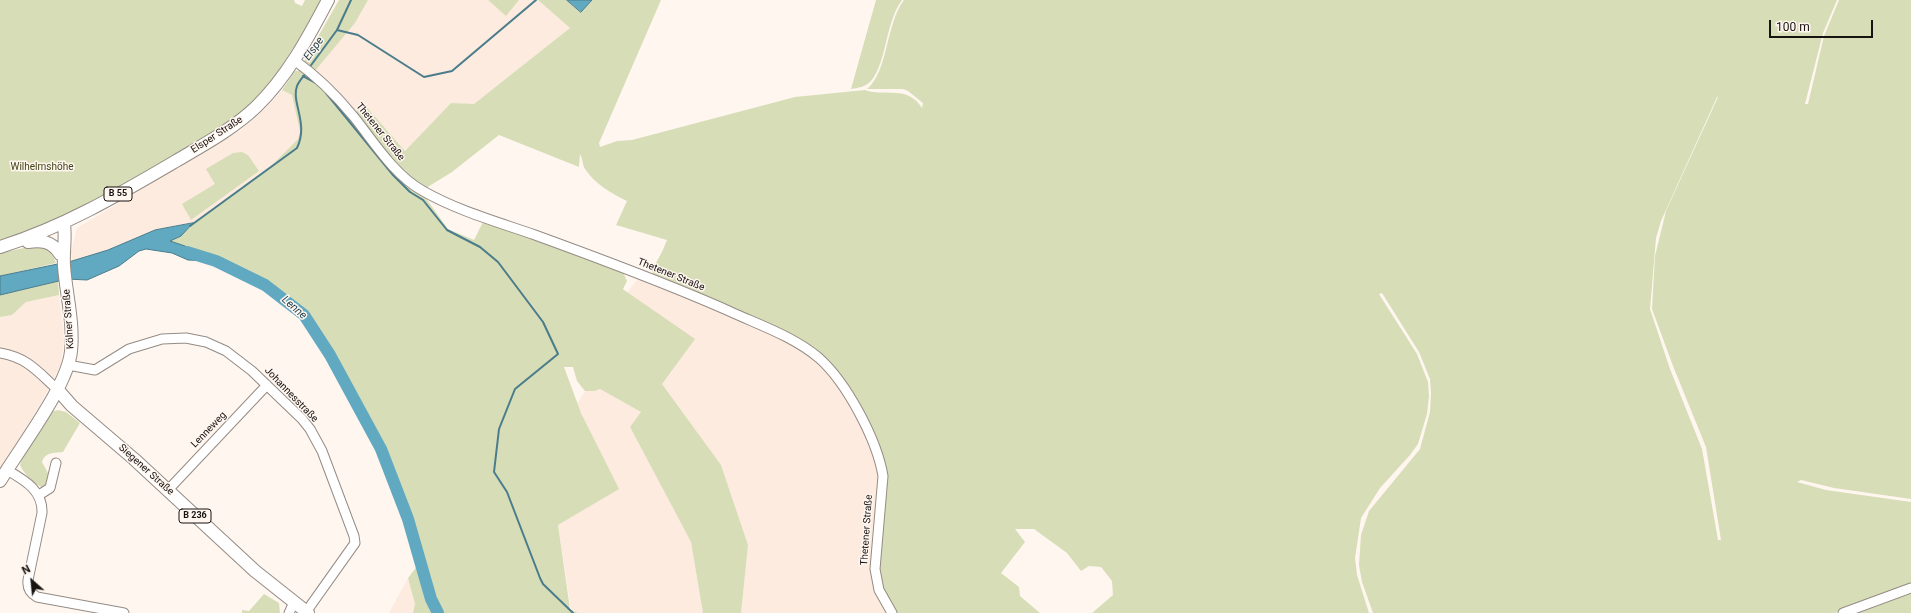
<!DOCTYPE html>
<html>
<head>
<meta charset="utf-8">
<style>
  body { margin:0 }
  #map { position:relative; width:1911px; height:613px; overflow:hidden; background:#fff6f0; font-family:Roboto,sans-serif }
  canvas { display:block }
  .north { position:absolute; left:12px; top:561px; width:40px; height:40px; -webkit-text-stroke:3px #fff6f0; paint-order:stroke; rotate:333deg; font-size:11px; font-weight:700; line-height:16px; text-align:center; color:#171311 }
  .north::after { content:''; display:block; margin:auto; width:14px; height:18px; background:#171311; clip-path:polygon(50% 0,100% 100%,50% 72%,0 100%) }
  .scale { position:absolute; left:1769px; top:20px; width:104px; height:18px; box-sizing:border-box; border:2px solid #171311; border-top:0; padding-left:5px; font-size:12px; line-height:14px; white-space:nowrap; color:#171311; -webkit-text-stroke:3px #fff6f0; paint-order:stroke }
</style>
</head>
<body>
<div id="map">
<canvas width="1911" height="613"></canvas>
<div class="north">N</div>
<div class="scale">100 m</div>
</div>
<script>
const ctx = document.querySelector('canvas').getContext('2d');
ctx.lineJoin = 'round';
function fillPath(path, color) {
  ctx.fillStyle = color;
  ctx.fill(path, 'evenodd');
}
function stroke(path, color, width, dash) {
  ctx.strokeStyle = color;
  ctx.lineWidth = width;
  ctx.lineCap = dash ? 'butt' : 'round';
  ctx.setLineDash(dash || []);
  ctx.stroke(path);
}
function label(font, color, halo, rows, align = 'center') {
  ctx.font = font + ' Roboto,sans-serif';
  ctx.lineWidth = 3;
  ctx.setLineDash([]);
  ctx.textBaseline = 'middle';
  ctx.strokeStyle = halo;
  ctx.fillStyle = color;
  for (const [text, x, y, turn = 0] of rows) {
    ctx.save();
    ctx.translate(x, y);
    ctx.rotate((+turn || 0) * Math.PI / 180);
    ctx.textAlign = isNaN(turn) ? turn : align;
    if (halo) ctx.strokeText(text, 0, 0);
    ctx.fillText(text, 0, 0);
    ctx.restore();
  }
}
fillPath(new Path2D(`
  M368,0H488L506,15L519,0H538L570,28L473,105L451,103L405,151L364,104L355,113L329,81L315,71L355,23Z
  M282,90L292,95L300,132L298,139L273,164L193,223L155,230L111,249L72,261L71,252L77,228L241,130L266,108Z
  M640,277L781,338L809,354L824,367L843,390L863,427L877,461L879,481L872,549V569L889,613H741L748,545L721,465L662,384L627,292Z
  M59,295L64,339L61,364L40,405L0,469V317L12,315L26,302Z
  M600,389L641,412L630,427L691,542L703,613H578L571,609L558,525L618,489L577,404L585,391H595Z
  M408,578L415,604L413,613H389Z`), '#fcebde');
fillPath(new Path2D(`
  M0,0H294L295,3L302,6L305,0H321L295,49L293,48L269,86L245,111L228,124L101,198L0,245Z
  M339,0H368L355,23L315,71L304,61Z
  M488,0H519L506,16Z
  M538,0H567L581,12L592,0H661L599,143L600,147L617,141L632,140L795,97L865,90C880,96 900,88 914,99C917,101 920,105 922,108L923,103L908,91L903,89H867C888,72 886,23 904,0H1837L1823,33L1805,104H1808L1824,36L1839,0H1911V499L1834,488L1801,480L1797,482L1826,490L1911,502V584L1835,613H1373L1362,582L1359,565L1361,535L1369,511L1420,449L1430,412L1431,393L1430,379L1419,352L1382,293L1379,294L1417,354L1428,382L1429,396L1427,414L1418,444L1410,455L1380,488L1361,518L1355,558L1357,575L1369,613H1092L1113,595L1112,581L1101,567L1089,566L1081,571L1067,553L1034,529H1015L1025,542L1001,573L1019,587L1020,596L1040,613H895L879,578L886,487L885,465L877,443L846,382L829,362L809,347L653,275L652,270L662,252L667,240L616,225L627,201C612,194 594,183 585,169C582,164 583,159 580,154L579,167L499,135L452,172L426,188L408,176L355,113L364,104L405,151L451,103L474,104L570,28ZM1717,97H1718L1666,211L1655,256L1652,309L1673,366L1706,447L1721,540H1718L1702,449L1670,369L1650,309L1656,238L1661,221Z
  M876,0H902C885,23 887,62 871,81C865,87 858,88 851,89Z
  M301,70C340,98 369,141 399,178L407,187L425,197L448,229L474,240L484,220L623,272L627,281L623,289L627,292L695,339L662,384L721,465L748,545L741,613H703L691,542L630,427L641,412L600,389L595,391H585L577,381L573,367H564L581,413L619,489L558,525L570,609L578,613H413L415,604L408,578L421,561L422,551L412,515L308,319L279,296L209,261L185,246L169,241L181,236L193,223L273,164L298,139L300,132L292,95L282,90L295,71Z
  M242,152L248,155L259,171L191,220L182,204L215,184L206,169L233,153Z
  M34,246C46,247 52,251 56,263L0,276V253Z
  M58,281L59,295L26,302L12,315L0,317V295Z
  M58,410L66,412L80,423L63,452C54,453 45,452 42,462L50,477L48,486L44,488C35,485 24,474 20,465L24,453L50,412Z
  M1911,591V613H1852Z
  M264,594L279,603L280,613H242V610L249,611Z`), '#d7ddb6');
const water = new Path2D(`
  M567,0H592L581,12Z
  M193,223L181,236L170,241L185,246L209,261L188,260L172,253L146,249L139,251L119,266L87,280L67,279L0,295V276L72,261L108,250L155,230Z`);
fillPath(water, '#60a9c1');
stroke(water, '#4a7c8c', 1);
stroke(new Path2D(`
  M337,30L351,0
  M309,68L337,30L358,35L424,77L452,71L536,0
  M303,76L316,83
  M326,93L393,175L410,192L423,200L447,230L480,247L498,262L543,322L558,354L515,389L499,429L494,472L507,492L540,578L543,584L573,613
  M190,226L297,148C309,123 291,103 297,86C299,81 303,77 306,73`), '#4a7c8c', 2);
stroke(new Path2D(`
  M187,252L216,261L265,285L304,315L330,355L381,449L408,519L431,599L438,613`), '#60a9c1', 12);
const minor = new Path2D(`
  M294,60C317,76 336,95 354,117C374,142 394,175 423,191C458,211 498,222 535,235C601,259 666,283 729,311C759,325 793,336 819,358C847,383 877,440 883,476L875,569L879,590L892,613
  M0,353C28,358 37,371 57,389
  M68,365L95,370L129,349L162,339L186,338L206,342L226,351L252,371L302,419L310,429L322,451L354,536L355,543L306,612
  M7,470C24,480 43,490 42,513L28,580C27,588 30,593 37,597L124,613
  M168,490L267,385
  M39,495L50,488L56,463
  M289,613L294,602
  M1843,613L1911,588`);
const major = new Path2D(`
  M28,242C41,240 52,241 60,254
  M0,247C64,227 118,195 176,161C203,145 233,129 256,107C287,77 308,38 328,0
  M57,389L72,406L134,459L255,571L308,613
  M0,481C19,449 68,386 71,351C74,322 66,294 64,266C63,252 66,238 64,224`);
stroke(minor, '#948b84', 11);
stroke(major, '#948b84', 14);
stroke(minor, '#fff', 9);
stroke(major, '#fff', 12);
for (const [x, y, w] of [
  [118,194,28],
  [195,516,32]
]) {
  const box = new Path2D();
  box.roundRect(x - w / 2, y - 7, w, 14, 3);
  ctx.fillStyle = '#fff6f0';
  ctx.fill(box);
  stroke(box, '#171311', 1);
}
label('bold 9px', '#171311', null, [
  ["B 55",118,194],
  ["B 236",195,516]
]);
label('10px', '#171311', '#fff6f0', [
  ["Thetener Straße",380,132,51],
  ["Elsper Straße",217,135,-33],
  ["Thetener Straße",671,275,22],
  ["Kölner Straße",69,319,-94],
  ["Johannesstraße",291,395,46],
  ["Lenneweg",209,430,-46],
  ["Siegener Straße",146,470,42],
  ["Thetener Straße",867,530,-86]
]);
label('10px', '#404517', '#fff6f0', [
  ["Wilhelmshöhe",42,167]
]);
label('italic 11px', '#193b46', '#fff6f0', [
  ["Elspe",314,49,-54],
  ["Lenne",294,308,41]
]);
</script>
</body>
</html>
